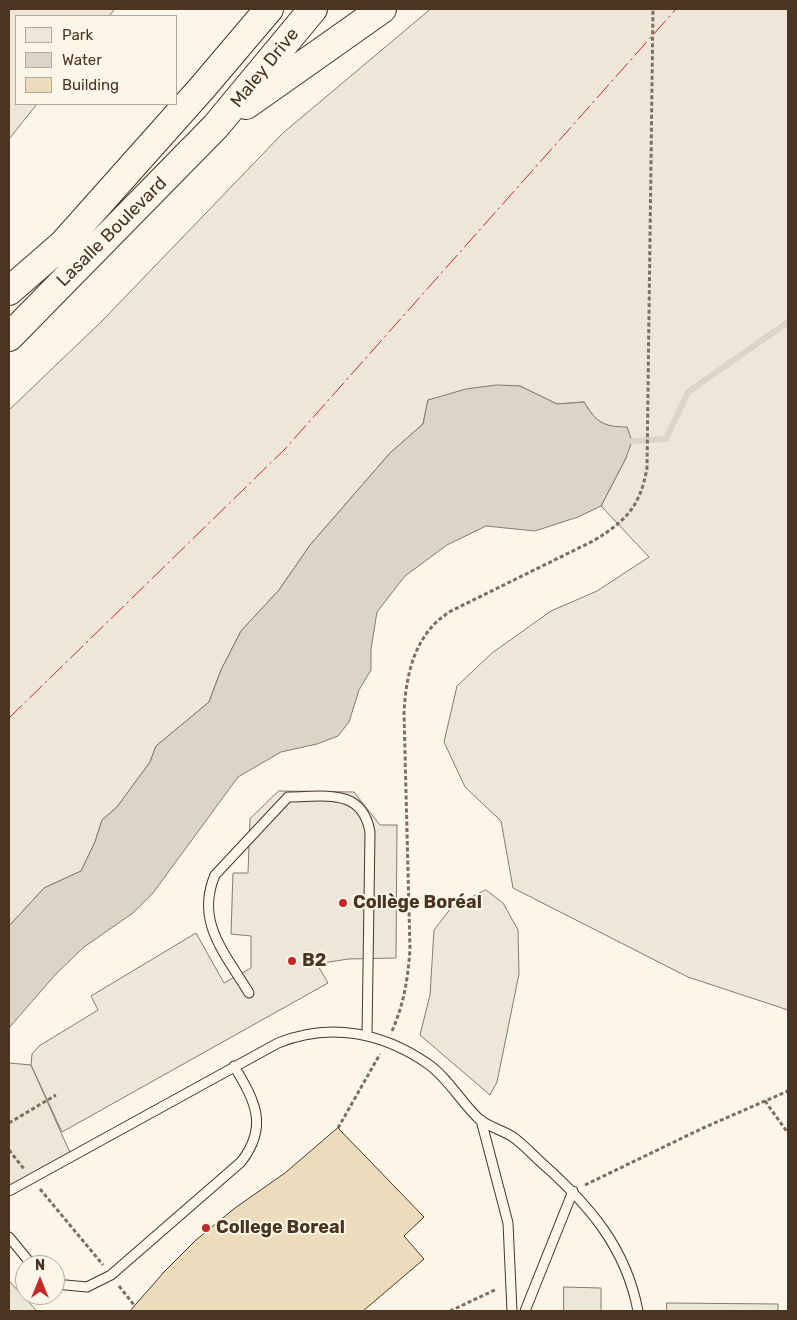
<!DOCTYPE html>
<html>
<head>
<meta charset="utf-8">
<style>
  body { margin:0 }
  #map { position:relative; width:797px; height:1320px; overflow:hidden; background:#fbf6e9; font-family:Rubik,sans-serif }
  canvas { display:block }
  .frame { position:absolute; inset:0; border:10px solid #4a3520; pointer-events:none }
  .legend { position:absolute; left:15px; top:15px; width:162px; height:90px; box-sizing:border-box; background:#fbf6e9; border:1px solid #b4a999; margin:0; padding:6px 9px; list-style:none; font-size:15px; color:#4a3520 }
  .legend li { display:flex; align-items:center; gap:10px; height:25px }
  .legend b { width:25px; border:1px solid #b4a999 }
  .north { position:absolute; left:15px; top:1255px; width:50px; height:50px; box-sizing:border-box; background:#fbf6e9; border:1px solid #b4a999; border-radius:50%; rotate:0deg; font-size:14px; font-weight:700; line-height:20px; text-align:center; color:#4a3520 }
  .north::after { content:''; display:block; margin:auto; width:18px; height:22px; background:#c62828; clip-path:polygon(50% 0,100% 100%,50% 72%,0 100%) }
</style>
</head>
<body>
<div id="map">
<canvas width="797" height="1320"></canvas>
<div class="frame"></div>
<ul class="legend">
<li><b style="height:14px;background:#ede6d9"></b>Park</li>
<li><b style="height:14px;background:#dcd4c6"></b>Water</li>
<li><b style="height:14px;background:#ecdcbc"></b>Building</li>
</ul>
<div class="north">N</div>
</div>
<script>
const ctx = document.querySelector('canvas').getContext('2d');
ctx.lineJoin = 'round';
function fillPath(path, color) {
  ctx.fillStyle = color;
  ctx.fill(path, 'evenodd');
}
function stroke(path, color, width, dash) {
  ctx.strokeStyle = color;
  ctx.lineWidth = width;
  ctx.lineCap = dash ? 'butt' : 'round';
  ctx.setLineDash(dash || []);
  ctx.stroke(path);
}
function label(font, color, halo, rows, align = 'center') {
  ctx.font = font + ' Rubik,sans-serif';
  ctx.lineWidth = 4;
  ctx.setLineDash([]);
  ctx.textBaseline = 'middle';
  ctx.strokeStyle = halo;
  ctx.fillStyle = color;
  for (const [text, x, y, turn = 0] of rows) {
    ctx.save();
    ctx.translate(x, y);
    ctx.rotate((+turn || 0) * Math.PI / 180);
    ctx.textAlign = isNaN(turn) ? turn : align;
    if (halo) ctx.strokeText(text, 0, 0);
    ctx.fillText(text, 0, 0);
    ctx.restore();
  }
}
const green = new Path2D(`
  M9,9H115L109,16H16V104H37L9,139Z
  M431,9H788V1010L688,977L513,888L501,821L465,787L444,742L457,686L492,653L551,611L597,591L649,557L601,506L626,458L627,428C603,427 596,422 584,402L557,404L520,386L428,400L423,424L390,453L310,545L279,590L241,631L221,670L209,702L156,746L150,762L117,807L102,820L95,842L81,871L44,888L9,926V410L102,321L283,133Z
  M9,1063L31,1065L71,1155L9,1191Z`);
fillPath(green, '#ede6d9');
stroke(green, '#887966', 1);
const parking = new Path2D(`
  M279,791L354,792L380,825H397L396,958L348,959L317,964L328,983L62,1132L31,1065L32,1054L39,1046L98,1010L91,996L196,933L224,983L251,968V936L231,934L233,873H248L250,819Z
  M486,890L503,903L518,930L519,974L497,1082L490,1095L420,1035L430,995L434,930L451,908Z
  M9,1281L37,1311H9Z
  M564,1287L601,1288V1311H564Z
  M667,1303L778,1304V1311H667Z`);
fillPath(parking, '#ede7d9');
stroke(parking, '#887966', 1);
const water = new Path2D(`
  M497,385L520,386L557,404L584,402C596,422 603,427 627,427L632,441L626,458L601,506L578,517L535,531L486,526L447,545L405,576L377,612L371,649V670L359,690L349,722L338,736L317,744L281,752L238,777L153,893L133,913L84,947L55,975L9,1028V926L44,888L81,871L95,842L102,820L117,807L150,762L156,746L209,702L221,670L241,631L279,590L310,545L390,453L423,424L428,400L466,389Z`);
fillPath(water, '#dcd4c6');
stroke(water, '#887966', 1);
stroke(new Path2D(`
  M632,441L666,439L688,392L788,322`), '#dcd4c6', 6);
const building = new Path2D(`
  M338,1128L424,1217L404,1236L424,1259L363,1311H130L164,1272L196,1240L235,1208L285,1173Z`);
fillPath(building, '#ecdcbc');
stroke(building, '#4a3520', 1);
const lane = new Path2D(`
  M249,993C225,953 195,922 215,875L288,797C324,797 362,787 370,832L367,1035
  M481,1120L508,1223L512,1311
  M9,1191L278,1043C329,1022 382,1032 428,1064C448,1078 461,1102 479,1119C489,1127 502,1130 513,1137C524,1145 534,1156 544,1165C590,1206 626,1248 638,1311
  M9,1237L32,1265
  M55,1284L87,1287L111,1275L241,1162C269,1126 255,1101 234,1066
  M525,1311L573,1191`);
const highway = new Path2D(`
  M246,105L382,9
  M9,291L63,244L202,88L269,9
  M9,337L216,126L313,9`);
stroke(lane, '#4a3520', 11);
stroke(highway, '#4a3520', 30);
stroke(new Path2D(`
  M392,1031C404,1004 408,978 410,949L404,713C406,673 415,633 451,611L593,541C626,521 640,507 647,468L653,9
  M765,1101L788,1133
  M9,1123L56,1095
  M338,1128L380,1054
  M9,1150L24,1169
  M585,1185L703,1128L788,1091
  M40,1189L103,1265
  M119,1286L134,1305
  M450,1311L497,1289`), '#7f6f5c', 3, [4, 2.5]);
stroke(lane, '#fbf6e9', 9);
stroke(highway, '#fbf6e9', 28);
stroke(new Path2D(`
  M9,718L285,449L676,9`), '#c62828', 1, [18, 4, 2.5, 4]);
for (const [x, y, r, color] of [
  [343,903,5,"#c62828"],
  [292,961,5,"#c62828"],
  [206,1228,5,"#c62828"]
]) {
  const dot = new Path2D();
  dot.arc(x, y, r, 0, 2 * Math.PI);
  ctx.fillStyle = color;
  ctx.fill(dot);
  stroke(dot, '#fbf6e9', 2);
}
label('18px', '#4a3520', '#fbf6e9', [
  ["Maley Drive",265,68,-51],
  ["Lasalle Boulevard",112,232,-45]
]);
label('bold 18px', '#4a3520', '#fbf6e9', [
  ["Collège Boréal",353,903],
  ["B2",302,961],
  ["College Boreal",216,1228]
], 'left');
</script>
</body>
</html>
